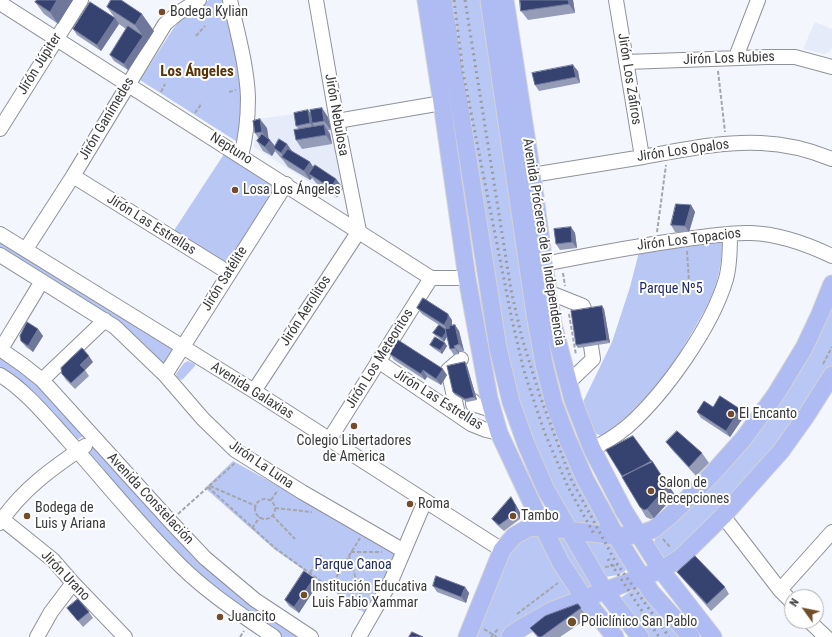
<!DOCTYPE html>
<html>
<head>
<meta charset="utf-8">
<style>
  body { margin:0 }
  #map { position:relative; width:832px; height:637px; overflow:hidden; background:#f4f6fe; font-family:"Roboto Condensed",sans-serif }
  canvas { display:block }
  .north { position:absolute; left:784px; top:589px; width:40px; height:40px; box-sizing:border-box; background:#fff; border:1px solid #afb0b1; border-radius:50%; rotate:303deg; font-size:11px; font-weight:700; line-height:16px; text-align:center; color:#38393b }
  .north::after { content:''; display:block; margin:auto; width:14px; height:18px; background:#734c29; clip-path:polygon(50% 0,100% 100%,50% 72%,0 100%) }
</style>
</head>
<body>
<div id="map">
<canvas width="832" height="637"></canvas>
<div class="north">N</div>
</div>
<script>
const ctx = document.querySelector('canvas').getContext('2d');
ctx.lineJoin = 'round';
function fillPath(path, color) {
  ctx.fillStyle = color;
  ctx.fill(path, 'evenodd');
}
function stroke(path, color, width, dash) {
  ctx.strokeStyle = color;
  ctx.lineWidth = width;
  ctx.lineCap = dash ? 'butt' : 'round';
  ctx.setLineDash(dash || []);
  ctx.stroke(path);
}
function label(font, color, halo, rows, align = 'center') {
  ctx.font = font + ' "Roboto Condensed",sans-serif';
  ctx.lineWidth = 4;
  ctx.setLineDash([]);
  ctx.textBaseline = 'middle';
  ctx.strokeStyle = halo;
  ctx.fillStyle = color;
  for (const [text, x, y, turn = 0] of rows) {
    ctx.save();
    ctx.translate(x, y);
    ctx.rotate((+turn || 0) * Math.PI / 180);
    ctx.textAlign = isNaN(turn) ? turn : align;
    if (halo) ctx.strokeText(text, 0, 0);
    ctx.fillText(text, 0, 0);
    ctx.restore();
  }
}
fillPath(new Path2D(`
  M815,22L832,29V47L829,52L824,54L803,49Z
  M329,109L344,189L336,199L254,147L258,119Z`), '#e6ebfa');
fillPath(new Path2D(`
  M209,0H226L242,77L243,102L239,143L140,80L173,29L188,12Z
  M450,0H480L487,37L523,293L531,339L603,528L569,522L527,430L504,346Z
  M226,151L282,184L228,269L173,232Z
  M0,240L173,349L174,355L166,367L0,252Z
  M722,241C722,254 721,267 717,280C713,297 703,313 694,329C677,359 659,385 634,409C625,419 614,429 602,436L594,433L581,406L612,342L630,287L639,252Z
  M832,299V366L814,395L749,481L670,557H664L658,554L653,545L656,537L700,494Z
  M0,353L14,362L83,430V436L77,440L73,439L0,370Z
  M188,361L195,364V366L183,379L181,380L177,377L176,374L184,363Z
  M96,445L168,525L305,637H282L244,611L173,553L87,454L86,450L92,446Z
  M233,461L397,552L383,587L366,614L274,549L205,488Z
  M524,535H540L572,584L571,594L503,637H471L501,559Z
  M561,535L566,537L596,587L584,588L557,538Z
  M581,539L611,541L627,568C623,576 611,576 603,577Z
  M638,586L682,637H646L619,599Z`), '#b9c7f4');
const minor = new Path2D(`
  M230,0C237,31 247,66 248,98C248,118 246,137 241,156
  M316,0L337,121L359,231
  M616,0L642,157
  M0,3L431,278H467
  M736,57L758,0
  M626,62L767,57H795L832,67
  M337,121L442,103
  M0,129L81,0
  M532,175C569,169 606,163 643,157C682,150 722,141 761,143C785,144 810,150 832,159
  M73,176L229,273
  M0,234L254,391L502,550
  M26,249L73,176L165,24L178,13L199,0
  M0,255L115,327L165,375L203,419L235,450L302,492L404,551
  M544,264C593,254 643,245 693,238C712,236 732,232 751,233C779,234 807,244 832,256
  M548,292L583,306L585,312
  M0,349L23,365L42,380L170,521L205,558L255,600L311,637
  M1,349L42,281
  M378,361L471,424L486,430L499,433
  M0,375C24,389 47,417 66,438C100,476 133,517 169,554C199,587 237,612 274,637
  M165,375L286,184
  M42,380L105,320
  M568,383L593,359L591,346
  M254,391L359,231
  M473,401V404L492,410
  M458,414L448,370L461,359
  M329,440L431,278
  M592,449C605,443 617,435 628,426C665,393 712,327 726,279C730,265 730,249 730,234
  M723,516L780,590L792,602
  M2,519L53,560L73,583L125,637
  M0,523C21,490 54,467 85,446
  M780,590L832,532
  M809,621L826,637
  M37,637L51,612L73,583
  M359,637L391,581L425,501`);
const major = new Path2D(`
  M426,0L442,103L467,278L489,398L499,433L543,527L561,563L584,598L615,637
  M443,0L498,348L511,402L526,444L546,490L604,590L640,637
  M489,0L535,314L544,364L554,404L567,438L585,479L616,536L651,592L691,637
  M505,0L532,175L544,264L553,324L573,400L592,449L624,511L661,570L713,637
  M467,637L502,550L514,536L528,528L543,527L616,536L638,535L654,529L671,515L711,475L744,438L776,394L804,348L820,314L832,284
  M510,637L512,634L523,627L553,610L661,570L680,558L723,516L781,451L806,416L832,375`);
stroke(minor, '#8f9299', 16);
stroke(major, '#d3d3d4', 19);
stroke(new Path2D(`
  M196,36L205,26
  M718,71L725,132
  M161,92L165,84
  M229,92L236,90
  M195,113L202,103
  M657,232L666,165
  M687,251L689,282
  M563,273L565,286
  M569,314L576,355
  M823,364L832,347
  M210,486L256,506
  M208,487L275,548L361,610
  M255 509a10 10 0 1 1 20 0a10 10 0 1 1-20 0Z
  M271,500L278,490
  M275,508L312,512
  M178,514L235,463
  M272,515L295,539
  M252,528L260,517
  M663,539L671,548
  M351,552H382
  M349,556L364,606
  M605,567L618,565
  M310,573L321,555
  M330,587L360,538
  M517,614L558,583
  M484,629L497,637
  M240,637L244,631
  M491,637L498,629`), '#a5a6ac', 2, [4, 2]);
stroke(minor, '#fff', 14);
stroke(major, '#afbcf3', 17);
stroke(new Path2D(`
  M454,0L463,72L512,320L524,371L544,431L568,487L594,534
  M465,0L511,290L522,338L540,396L571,479L615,561L669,637
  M608,559L659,637`), '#999ba0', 3, [2, 4]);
fillPath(new Path2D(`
  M37,0H73L58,24L44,14L35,2Z
  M573,0L575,13L528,20L521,11Z
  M107,7L154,31L128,70L114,61L110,55L126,29L119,24L101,51L77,35L73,29L115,18Z
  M578,71L580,83L539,91L535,85Z
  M308,110L310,113L328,117L331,130H328L330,134L332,144L302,149L296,140L299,129L296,126Z
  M267,128L268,139L270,140L275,146L287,144L292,151L310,162L313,167L336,179L343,188L337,197L316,183L312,178L310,180L288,167L283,160L280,157L275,151L272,156L263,151L257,141L259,139L255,133Z
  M691,205L695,212L689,232H675L671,225Z
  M571,227L575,233L577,248L560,250L556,244Z
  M602,306L604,309L610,343L578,348L576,345Z
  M417,308L452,320V326L455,325L459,331L464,351L459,352V354L454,355L450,349L447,337L444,342L436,336L433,333L439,325L422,314Z
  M38,329L43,336L33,352L26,347L21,341Z
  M445,343L447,346L442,354L433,348L430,345Z
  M390,354L447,375L441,385L427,377L425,380L394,360Z
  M93,362L85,370L89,376L75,389L66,380L62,374Z
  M467,366L477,400L467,402L455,395L453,392Z
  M713,407L745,415L730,437L701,418L697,412Z
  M666,442L702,453L709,463L696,476L673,451Z
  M658,471L675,495L654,518L650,519L646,517L640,507Z
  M515,504L520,512V519L504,531L497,525L492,519Z
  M677,572L725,587L729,594L711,611L682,578Z
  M314,578L318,584L299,613L289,606L285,600Z
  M433,586L465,587L469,593L466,603L437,592Z
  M578,604L588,618L560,637H537L530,628Z
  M67,608L89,612L93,618L83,627Z`), '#959cb7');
fillPath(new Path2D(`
  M57,0H73L58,24L50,12Z
  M568,0H573L575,13L569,4Z
  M142,14L154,31L147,42L135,25Z
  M115,18L119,24L101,51L97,45Z
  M143,36L147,42L128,70L124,64Z
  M573,65L578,71L580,83L576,77Z
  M322,108L328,117L331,130L324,121Z
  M308,110L314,119L312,123L316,129L317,133L310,123Z
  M260,119L267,128L269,141L262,132Z
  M324,125L330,134L332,144L326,135Z
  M270,140L277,149L274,148L275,151L272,156L265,147Z
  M287,144L293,153L286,160L281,153Z
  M310,162L316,171L309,174L312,178L310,180L304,171Z
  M336,179L343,188L337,197L331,188Z
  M691,205L695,212L689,232L685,226Z
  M571,227L575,233L577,248L572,242Z
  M602,306L604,309L610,343L607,340Z
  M448,314L452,320V325L448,331L444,325Z
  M455,325L459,331L464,351L459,344Z
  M38,329L43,336L33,352L28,346Z
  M447,330L449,333L444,342L442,338Z
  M445,343L447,346L442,354L440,350Z
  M454,346L459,352V354L455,348Z
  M89,356L93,362L85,370L80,365Z
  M465,362L467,366L477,400L474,397Z
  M443,369L447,375L441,385L436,379Z
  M423,370L427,377L425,380L421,374Z
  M740,409L745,415L730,437L726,431Z
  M652,461L675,495L654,518L647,509Z
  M511,497L520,512V519L516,513Z
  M314,578L318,584L299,613L294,607Z
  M465,587L469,593L466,603L461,597Z`), '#6f789b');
const building = new Path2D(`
  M37,0H57L50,12L35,2Z
  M111,0H121L142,14L135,25L107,7Z
  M520,0H568L569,4L521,11Z
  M90,2L115,18L97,45L73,29Z
  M128,26L143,36L124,64L110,55Z
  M573,65L576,77L535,85L532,73Z
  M322,108L324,121L312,123L310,110Z
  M308,110L310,123L296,126L294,113Z
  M260,119L262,132L255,133L253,121Z
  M324,125L326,135L296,140L294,130Z
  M262,134L270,140L265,147L257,141Z
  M279,139L287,144L281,153L274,148Z
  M288,149L310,162L304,171L282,157Z
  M315,165L336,179L331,188L309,174Z
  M676,204L691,205L685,226L671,225Z
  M571,227L572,242L556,244L554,229Z
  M423,298L448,314V318L444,325L417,308Z
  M602,306L607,340L576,345L571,311Z
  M27,322L38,329L28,346L21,341L20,336Z
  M439,325L445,329L446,332L442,338L433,333Z
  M455,325L459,344L454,346L455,348L450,349L445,329L450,328L449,326Z
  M435,337L445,343L440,350L430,345Z
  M398,340L443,369L436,379L423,370L421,374L390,354Z
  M82,348L89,356L80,365L85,370L71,383L62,374L61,368Z
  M465,362L474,397L465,399L453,392L447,366Z
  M720,396L740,409L726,431L697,412L704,401L713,407Z
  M677,431L702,453L689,467L666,442Z
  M633,436L652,462L622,476L606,450Z
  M652,461L668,486L647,509L644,510L640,507L622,477Z
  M511,497L516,506V513L499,525L492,519Z
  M695,556L725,587L707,604L677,572Z
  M304,571L314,578L294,607L285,600Z
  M436,576L465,587L461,597L433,586Z
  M78,599L89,612L78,621L67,608Z
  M578,604L581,608L541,637H539L530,628L545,616Z
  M412,632L423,637H409Z`);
fillPath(building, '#364270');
stroke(building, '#6f789b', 1);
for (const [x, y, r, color] of [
  [162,12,4,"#734c29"],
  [235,190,4,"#734c29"],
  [731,414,4,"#734c29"],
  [354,426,4,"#734c29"],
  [651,491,4,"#734c29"],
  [410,504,4,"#734c29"],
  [27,516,4,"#734c29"],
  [513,516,4,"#734c29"],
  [304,595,4,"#734c29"],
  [220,617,4,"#734c29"],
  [572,622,5,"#734c29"]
]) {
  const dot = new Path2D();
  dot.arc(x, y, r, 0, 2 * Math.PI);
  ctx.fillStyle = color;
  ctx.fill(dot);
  stroke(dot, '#fff', 1.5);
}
label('14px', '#38393b', '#fff', [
  ["Bodega Kylian",170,12],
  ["Losa Los Ángeles",243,190],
  ["El Encanto",739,414],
  ["Colegio Libertadores",354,441,"center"],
  ["de America",354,457,"center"],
  ["Salon de",659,483],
  ["Recepciones",659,499],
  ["Roma",418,504],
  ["Bodega de",35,508],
  ["Luis y Ariana",35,524],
  ["Tambo",521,516],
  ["Institución Educativa",312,587],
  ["Luis Fabio Xammar",312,603],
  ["Juancito",228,617],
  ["Policlínico San Pablo",581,622]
], 'left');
label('14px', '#38393b', '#fff', [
  ["Jirón Los Rubies",729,59,-2],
  ["Jirón Júpiter",40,64,-58],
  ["Jirón Los Zafiros",629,79,81],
  ["Jirón Nebulosa",336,115,80],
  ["Jirón Ganímedes",107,119,-59],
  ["Neptuno",231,149,32],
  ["Jirón Los Opalos",683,151,-8],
  ["Jirón Las Estrellas",151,225,32],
  ["Jirón Los Topacios",689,240,-7],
  ["Avenida Próceres de la Independencia",543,242,81],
  ["Jirón Satélite",225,279,-58],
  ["Jirón Aerolitos",306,311,-57],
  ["Jirón Los Meteoritos",380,359,-58],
  ["Avenida Galaxias",252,391,32],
  ["Jirón Las Estrellas",438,400,32],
  ["Jirón La Luna",261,465,34],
  ["Avenida Constelación",150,499,47],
  ["Jirón Urano",65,576,46]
]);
label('14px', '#1e2867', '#fff', [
  ["Parque Nº5",671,289],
  ["Parque Canoa",353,565]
]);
label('bold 15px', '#593002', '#fff', [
  ["Los Ángeles",197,72]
]);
</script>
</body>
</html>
